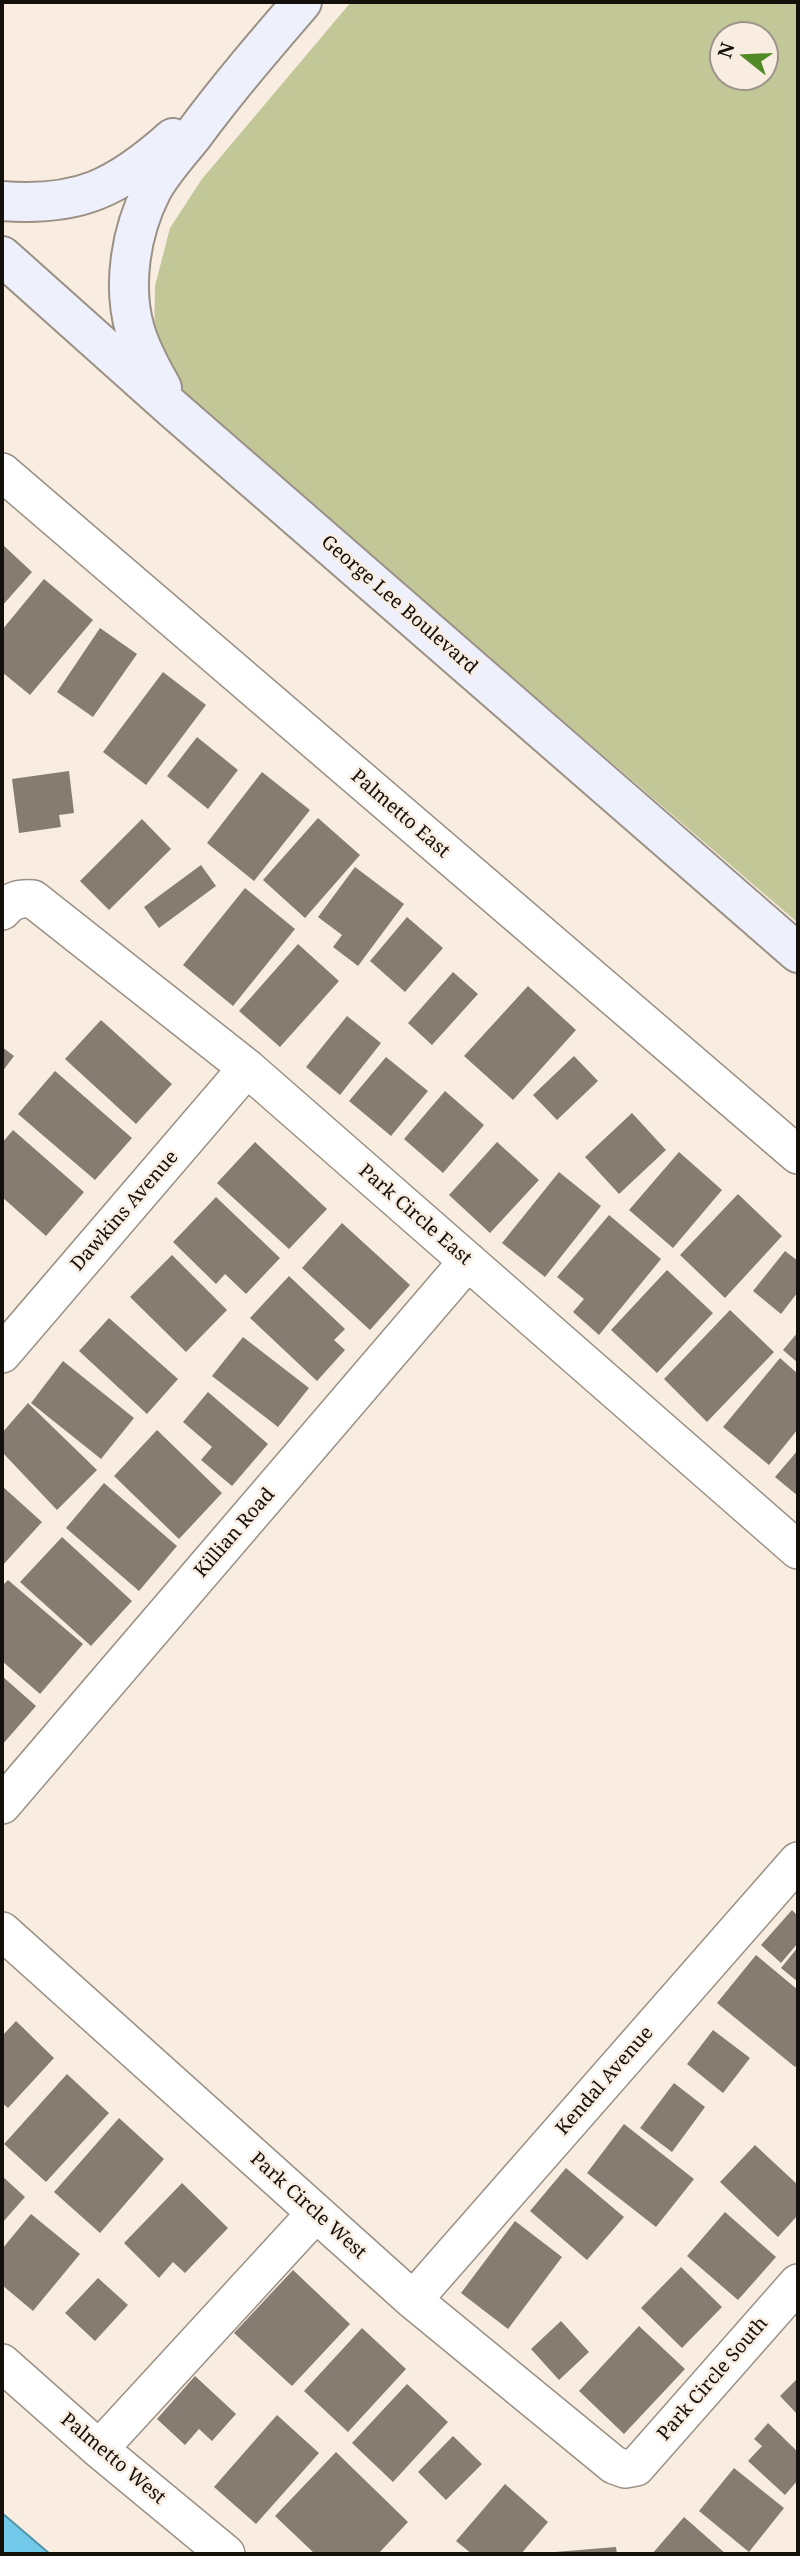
<!DOCTYPE html>
<html>
<head>
<meta charset="utf-8">
<style>
  body { margin:0 }
  #map { position:relative; width:800px; height:2556px; overflow:hidden; background:#f9ede1; font-family:"Noto Serif",serif }
  canvas { display:block }
  .frame { position:absolute; inset:0; border:4px solid #130f0b; pointer-events:none }
  .north { position:absolute; left:709px; top:21px; width:70px; height:70px; box-sizing:border-box; background:#f9ede1; border:2px solid #9d948b; border-radius:50%; rotate:288deg; font-size:19px; font-weight:700; line-height:28px; text-align:center; color:#130f0b }
  .north::after { content:''; display:block; margin:auto; width:24px; height:32px; background:#508926; clip-path:polygon(50% 0,100% 100%,50% 72%,0 100%) }
</style>
</head>
<body>
<div id="map">
<canvas width="800" height="2556"></canvas>
<div class="frame"></div>
<div class="north">N</div>
</div>
<script>
const ctx = document.querySelector('canvas').getContext('2d');
ctx.lineJoin = 'round';
function fillPath(path, color) {
  ctx.fillStyle = color;
  ctx.fill(path, 'evenodd');
}
function stroke(path, color, width, dash) {
  ctx.strokeStyle = color;
  ctx.lineWidth = width;
  ctx.lineCap = dash ? 'butt' : 'round';
  ctx.setLineDash(dash || []);
  ctx.stroke(path);
}
function label(font, color, halo, rows, align = 'center') {
  ctx.font = font + ' "Noto Serif",serif';
  ctx.lineWidth = 5;
  ctx.setLineDash([]);
  ctx.textBaseline = 'middle';
  ctx.strokeStyle = halo;
  ctx.fillStyle = color;
  for (const [text, x, y, turn = 0] of rows) {
    ctx.save();
    ctx.translate(x, y);
    ctx.rotate((+turn || 0) * Math.PI / 180);
    ctx.textAlign = isNaN(turn) ? turn : align;
    if (halo) ctx.strokeText(text, 0, 0);
    ctx.fillText(text, 0, 0);
    ctx.restore();
  }
}
fillPath(new Path2D(`
  M351,2H798V923L161,375L154,345L155,286L170,228L202,179ZM723,35H765V77H723Z`), '#c1c797');
const water = new Path2D(`
  M2,2513L50,2554H2Z`);
fillPath(water, '#71cae9');
stroke(water, '#5592a6', 2);
fillPath(new Path2D(`
  M2,544L32,572L2,606Z
  M44,579L93,620L30,695L2,672V630Z
  M100,628L137,654L93,717L57,692Z
  M163,672L206,705L146,785L103,752Z
  M197,737L238,770L208,809L167,776Z
  M69,771L74,813L59,815L61,827L19,833L12,779Z
  M262,772L310,810L254,881L207,843Z
  M318,818L360,855L305,918L263,880Z
  M142,819L171,849L109,910L80,881Z
  M201,865L216,886L159,928L144,907Z
  M355,867L404,904L358,966L333,947L342,935L318,917Z
  M245,888L295,929L233,1006L183,965Z
  M407,917L443,948L405,992L370,961Z
  M298,944L339,981L280,1047L239,1011Z
  M453,972L478,994L432,1045L408,1023Z
  M528,986L576,1030L513,1100L464,1056Z
  M347,1016L381,1043L340,1095L306,1067Z
  M101,1020L172,1084L136,1124L65,1059Z
  M2,1047L14,1056L2,1072Z
  M574,1056L598,1081L557,1120L533,1095Z
  M386,1057L428,1091L391,1136L349,1101Z
  M55,1071L132,1138L95,1180L18,1114Z
  M445,1091L484,1125L443,1173L404,1139Z
  M632,1113L666,1150L619,1194L585,1157Z
  M13,1130L84,1192L46,1236L2,1197V1143Z
  M255,1142L327,1209L289,1249L217,1183Z
  M497,1142L539,1180L490,1233L449,1195Z
  M679,1152L722,1190L673,1248L629,1210Z
  M559,1172L601,1206L545,1277L502,1243Z
  M738,1194L782,1236L725,1298L680,1255Z
  M216,1197L280,1258L246,1294L225,1274L216,1284L173,1242Z
  M609,1215L661,1259L599,1335L573,1312L584,1299L557,1277Z
  M342,1223L410,1285L370,1330L302,1268Z
  M785,1251L798,1261V1292L781,1314L753,1291Z
  M172,1255L227,1310L186,1352L130,1297Z
  M667,1270L713,1313L657,1373L611,1330Z
  M289,1276L345,1329L334,1340L345,1350L317,1381L250,1318Z
  M730,1310L774,1352L707,1422L664,1379Z
  M109,1318L178,1379L147,1414L79,1351Z
  M798,1332V1363L783,1350Z
  M243,1337L309,1388L278,1427L212,1376Z
  M780,1358L798,1374V1429L769,1465L723,1427Z
  M63,1361L134,1418L101,1459L31,1403Z
  M208,1392L268,1444L232,1486L201,1460L212,1447L183,1422Z
  M28,1403L97,1470L57,1510L2,1452V1433Z
  M157,1430L222,1493L179,1539L114,1476Z
  M798,1450V1496L775,1477Z
  M104,1483L177,1546L139,1591L66,1528Z
  M2,1486L42,1522L2,1566Z
  M62,1537L132,1601L91,1646L20,1582Z
  M8,1580L83,1644L40,1694L2,1661V1586Z
  M2,1676L36,1706L2,1745Z
  M792,1910L798,1916V1943L781,1963L761,1945Z
  M798,1947V1982L781,1968Z
  M756,1955L798,1990V2063L795,2067L717,2003Z
  M16,2021L54,2058L8,2108L2,2103V2036Z
  M713,2030L750,2058L723,2093L687,2064Z
  M67,2074L109,2113L46,2182L4,2144Z
  M674,2083L705,2107L672,2152L640,2128Z
  M119,2118L164,2159L100,2233L54,2192Z
  M624,2124L694,2179L656,2227L587,2173Z
  M755,2145L798,2185V2215L778,2237L720,2182Z
  M566,2168L624,2217L587,2260L530,2211Z
  M2,2176L25,2197L2,2223Z
  M182,2183L228,2228L185,2273L173,2262L159,2278L124,2243Z
  M725,2212L776,2257L738,2300L687,2256Z
  M31,2214L80,2254L33,2311L2,2285V2249Z
  M515,2221L562,2257L508,2329L461,2293Z
  M681,2267L722,2307L682,2348L641,2308Z
  M293,2270L350,2324L292,2386L234,2333Z
  M98,2278L128,2305L95,2341L65,2313Z
  M561,2321L589,2352L559,2380L531,2349Z
  M639,2326L685,2369L624,2434L579,2391Z
  M362,2328L406,2369L348,2432L304,2391Z
  M195,2376L236,2414L212,2441L199,2429L185,2445L157,2419Z
  M798,2378V2415L780,2396Z
  M407,2384L448,2422L393,2482L352,2443Z
  M277,2415L319,2453L256,2524L214,2487Z
  M768,2423L798,2452V2480L785,2495L748,2461L762,2446L754,2439Z
  M453,2436L482,2464L446,2500L418,2472Z
  M336,2452L408,2522L378,2554H315L275,2516Z
  M734,2468L784,2508L749,2552L699,2511Z
  M505,2484L548,2522L521,2554H472L456,2541Z
  M684,2517L726,2554H652Z
  M616,2547L617,2554H555V2552Z`), '#867c71');
const street = new Path2D(`
  M2,472L798,1155
  M2,911C11,900 19,898 33,899L247,1068L798,1550
  M2,1354L247,1068
  M2,1805L468,1261
  M2,1931L413,2300L614,2465L625,2469L636,2467L798,2283
  M413,2300L798,1861
  M2,2363L99,2449L226,2554
  M99,2449L316,2213`);
const secondary = new Path2D(`
  M2,201C79,207 117,188 173,138
  M2,256L172,408L798,953
  M162,388C152,370 141,351 135,330C122,285 131,231 152,190C163,170 180,152 194,134C228,88 265,45 302,2`);
stroke(street, '#9b9085', 40);
stroke(secondary, '#9b9085', 42);
stroke(street, '#fff', 37);
stroke(secondary, '#eef0fc', 38);
label('19px', '#130f0b', '#f9ede1', [
  ["George Lee Boulevard",399,605,41],
  ["Palmetto East",400,814,41],
  ["Dawkins Avenue",125,1211,-49],
  ["Park Circle East",415,1215,41],
  ["Killian Road",235,1533,-49],
  ["Kendal Avenue",605,2081,-49],
  ["Park Circle West",308,2206,42],
  ["Park Circle South",713,2379,-49],
  ["Palmetto West",113,2459,40]
]);
</script>
</body>
</html>
